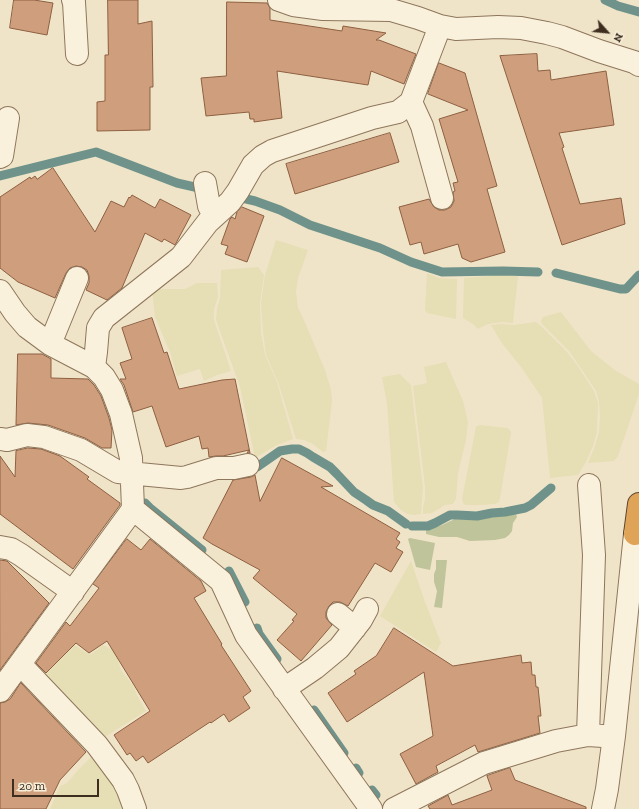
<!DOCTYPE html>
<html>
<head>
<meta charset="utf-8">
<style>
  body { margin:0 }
  #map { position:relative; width:639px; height:809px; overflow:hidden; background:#f0e4c8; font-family:"Zilla Slab",serif }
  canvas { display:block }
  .north { position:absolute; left:587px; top:12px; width:40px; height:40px; -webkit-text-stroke:3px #f7eed8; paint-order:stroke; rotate:117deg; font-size:11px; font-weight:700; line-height:16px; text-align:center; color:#3d2e20 }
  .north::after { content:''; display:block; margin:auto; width:14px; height:18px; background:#3d2e20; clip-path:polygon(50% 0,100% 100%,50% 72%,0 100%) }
  .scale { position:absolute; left:12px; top:779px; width:87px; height:18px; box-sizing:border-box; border:2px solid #3d2e20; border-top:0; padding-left:5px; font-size:12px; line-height:14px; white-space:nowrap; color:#3d2e20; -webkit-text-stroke:3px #f7eed8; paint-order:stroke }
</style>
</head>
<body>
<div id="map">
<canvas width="639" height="809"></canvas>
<div class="north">N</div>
<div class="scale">20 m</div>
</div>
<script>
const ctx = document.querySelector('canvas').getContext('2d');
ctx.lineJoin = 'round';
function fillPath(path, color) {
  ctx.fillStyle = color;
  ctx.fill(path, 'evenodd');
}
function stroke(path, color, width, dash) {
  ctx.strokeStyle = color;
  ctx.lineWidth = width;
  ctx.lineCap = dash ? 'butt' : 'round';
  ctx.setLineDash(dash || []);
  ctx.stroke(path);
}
fillPath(new Path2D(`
  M276,240L308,250L298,278L296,292L298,308L303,318L325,370L331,390L332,400L331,410L326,451L323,452L313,444L304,440L296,439L278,382L266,355L263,332L261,303L265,275Z
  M258,267L264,275L260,303L261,332L265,355L277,382L293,439L277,445L260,455L255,458L240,387L216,320L217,309L220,298L221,270Z
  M427,273L439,278L457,279L456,319L427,313L425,310Z
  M498,275L518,276L513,323L502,322L488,324L478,329L473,324L463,318L464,278Z
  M197,283H217L218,297L214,309V320L231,371L217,375L204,381L200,369L177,376L170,352L155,317L152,289H185Z
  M561,312L591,351L616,371L639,384V394L618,456L614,461L588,463L595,446L599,432L600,416L599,402L596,391L578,364L569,351L542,324L541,321L543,317Z
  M536,322L541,326L567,352L577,365L594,391L598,403L597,432L593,446L586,462L578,475L550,478L542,398L521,367L501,342L491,325L502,324L514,325Z
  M446,362L463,401L468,422L466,440L458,473L456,499L453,504L445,505L432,513L423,514V507L425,499V487L413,386L427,383L424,367Z
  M400,374L411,385L423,488L421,514L415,515L408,514L404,512L400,509L394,502L387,403L382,377Z
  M480,425L507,428L510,430L511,433L500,498L499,502L495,504L479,505H465L463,503L462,499L476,427L477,426Z
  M411,561L425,602L441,643L436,652L380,616Z
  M75,645L90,655L103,645L118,652V661L121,670L134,687L137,695L146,711L100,740L42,678Z
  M93,755L98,759L129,809H50L60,786L67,783L80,768Z`), '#e6deb5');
fillPath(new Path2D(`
  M516,514L517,517L513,523L512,531L509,535L505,538L495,540L470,541L457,537H439L426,534V529L442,525L457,518L472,520Z
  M410,538L435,543L430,570L416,567L408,539Z
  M436,560H447L442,608L434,607L437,591L434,582V574L436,569Z`), '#bfc49a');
stroke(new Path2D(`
  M605,0L618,6L639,12
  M0,176L96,152L177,183L199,188
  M242,198L255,201L280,210L310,225L380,248L411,262L442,272L503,271L538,272
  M556,273L620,289H626L639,275
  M248,471L257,467L280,451L292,449H299L307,453L313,457L330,467L337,474L354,492L366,500L373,505L388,511L406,524
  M145,503L150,508L202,550
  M412,526H428L435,523L450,515H457L477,516L492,513L505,512L525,508L531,505L551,488
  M229,571L245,602
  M257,628L259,634L277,659
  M314,710L344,753
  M356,768L359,773
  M372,790L376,795`), '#6f938a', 9);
const building = new Path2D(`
  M14,0H34L53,3L47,35L10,28Z
  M108,0H138V24L152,21L153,87H150V130L97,131V102L105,101V55H108Z
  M227,2L267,3L270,8V20L342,31L343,26L386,33L376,40H379L416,54L404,84L371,71L368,85L277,71L282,118L254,122V119H250L249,112L206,116L201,78L226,76Z
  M537,54L538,71L550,70L551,80L606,71L614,125L559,133L564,147L562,148L580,204L621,198L625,224L562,245L500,56Z
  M439,63L465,73L497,186L487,189L505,252L471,262L462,258L458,244L424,254L421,242L410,245L399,207L429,199L434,207L439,210H445L451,207L454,201L453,192L455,191L453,183L458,182L439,119L468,110L428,94Z
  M390,133L399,162L295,194L286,164Z
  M53,168L95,232L111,201L124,207L129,197L130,198L132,195L155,208L160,199L191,215L175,245L164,239L162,242L145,233L122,288L107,300L86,290L89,283V276L87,270L82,267L76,266L70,268L66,273L55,298L18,282L0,268V197L30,177L31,179L35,176L37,179Z
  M242,207L264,216L247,262L225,254L228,246L221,244L230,219L232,217L235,219L237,212Z
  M152,318L164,353L167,352L179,389L222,380L235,379L250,453H247L249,450L223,456H216L209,457L208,448L202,449L199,436L166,447L152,406L133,412L124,385L120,379H126L120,363L132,359L122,328Z
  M18,354H42L51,359V378L88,379L94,385L101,396L109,418L112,430L111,448H102L85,438L48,425L28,423L16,425L17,382Z
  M28,448L41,449L60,456L89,477L87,479L120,503V505L73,569L0,514V456L15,477L16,451Z
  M282,458L333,486L321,487L400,533L396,539L400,542L396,548L403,552L391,572L375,563L348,606L340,602H333L329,606L326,612V618L332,625L301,661L277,640L294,621L292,620L297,614L253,578L260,570L212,544L203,538L233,480L251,477L255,475L260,501Z
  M127,539L141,550L150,539L201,581L206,591L194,598L222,644L221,645L251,691L243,697L250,708L229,722L224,714L211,723L210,722L148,763L143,756L136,761L130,753L127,755L114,735L150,711L107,641L89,653L76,643L46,673L36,663L66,622L70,626L99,588L93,584Z
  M0,560L7,561L49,603L0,670Z
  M394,628L453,666L521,655L522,663L531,662L532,675H535L536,687H538L541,716H538L540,733L478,752L475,745L436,766L438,772L416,784L400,754L433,736L424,672L347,722L328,693L356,674L354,671L376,656Z
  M21,683L86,752L60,780L46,809H0V703L5,702L10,699Z
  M510,768L515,780L586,807V809H430L428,806L448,795L452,805L492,790L487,776Z`);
fillPath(building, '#cf9f7d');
stroke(building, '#8d5f41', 1);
const minor = new Path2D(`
  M73,0L74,2L77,54
  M279,0L293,5L323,9L391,10L418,18L440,26L456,29L498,27L521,28L547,33L562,37L599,51L634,62L639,65
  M411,102L422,126L442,198
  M0,157L2,156L8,118
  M205,183L209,206L214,216
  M0,291L15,313L27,327L50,344L94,367L104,377L112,390L121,414L131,458L133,509L0,691
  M50,344L77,278
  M94,367L96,352L98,328L104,318L181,257L208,222L230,202L238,191L253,165L263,156L272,151L372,118L398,112L411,102L440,26
  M0,439L7,440L27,435L44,437L81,450L118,472L181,478L187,477L216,468H234L248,465
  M133,509L221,581L246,635L371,809
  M0,547L11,549L21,555L73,592
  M338,614L355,628
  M20,664L97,745L123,780L128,790L135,809
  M284,689L315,668L339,648L361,620L367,609
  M588,735L594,555L589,485
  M394,809L484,763L556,741L588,735L603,736
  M603,809L607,789L614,736L635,534L639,525`);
const highway = new Path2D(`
  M635,534L639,504`);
stroke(minor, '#8d765c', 24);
stroke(highway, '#5b4430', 24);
stroke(minor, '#faf1dc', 22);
stroke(highway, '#e0a458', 22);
</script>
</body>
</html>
